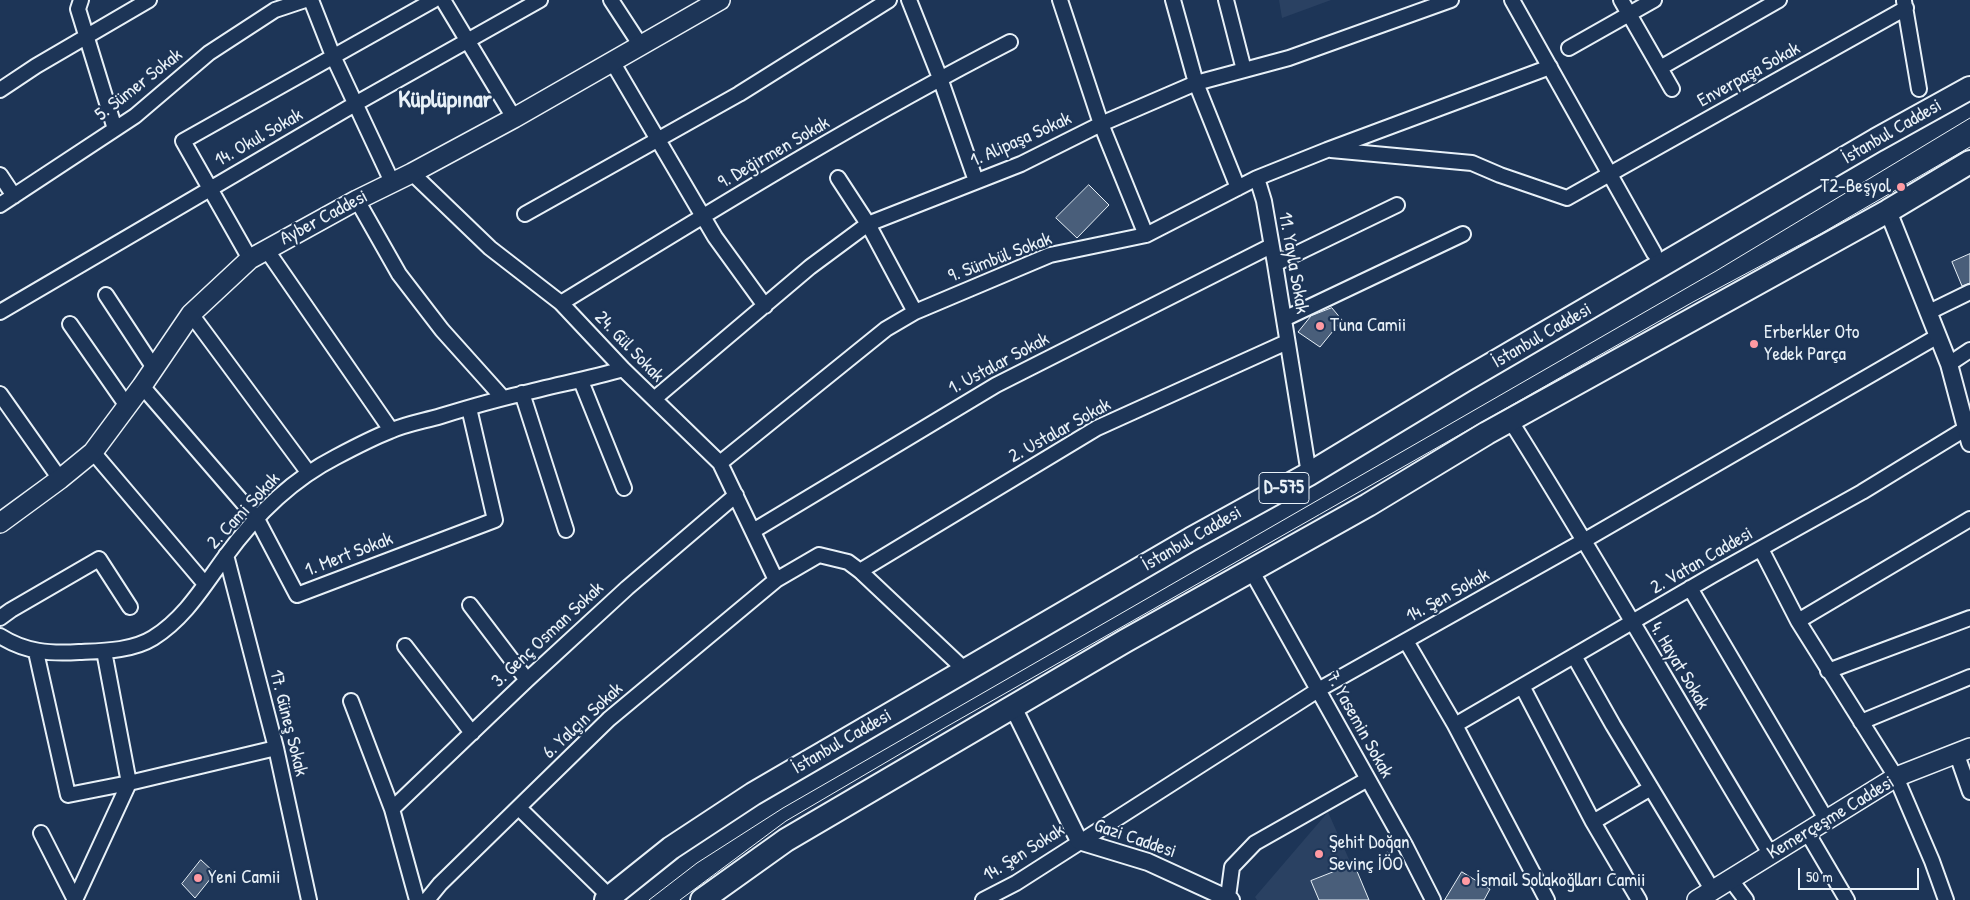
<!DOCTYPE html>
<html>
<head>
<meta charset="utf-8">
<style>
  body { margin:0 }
  #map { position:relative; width:1970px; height:900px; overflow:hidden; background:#1d3557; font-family:"Patrick Hand",sans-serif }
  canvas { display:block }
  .scale { position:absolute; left:1798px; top:868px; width:121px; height:22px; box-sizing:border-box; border:2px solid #e8f1f8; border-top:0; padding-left:6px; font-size:15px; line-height:18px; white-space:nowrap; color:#e8f1f8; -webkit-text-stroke:4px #1d3557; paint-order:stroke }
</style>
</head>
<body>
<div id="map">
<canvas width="1970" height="900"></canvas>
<div class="scale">50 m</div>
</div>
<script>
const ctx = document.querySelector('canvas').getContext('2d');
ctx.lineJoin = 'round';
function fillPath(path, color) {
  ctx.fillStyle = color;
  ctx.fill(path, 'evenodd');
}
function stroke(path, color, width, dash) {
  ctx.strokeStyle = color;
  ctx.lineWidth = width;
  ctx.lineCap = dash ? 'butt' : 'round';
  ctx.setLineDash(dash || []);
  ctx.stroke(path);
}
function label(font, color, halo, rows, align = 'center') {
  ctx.font = font + ' "Patrick Hand",sans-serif';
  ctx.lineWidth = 4.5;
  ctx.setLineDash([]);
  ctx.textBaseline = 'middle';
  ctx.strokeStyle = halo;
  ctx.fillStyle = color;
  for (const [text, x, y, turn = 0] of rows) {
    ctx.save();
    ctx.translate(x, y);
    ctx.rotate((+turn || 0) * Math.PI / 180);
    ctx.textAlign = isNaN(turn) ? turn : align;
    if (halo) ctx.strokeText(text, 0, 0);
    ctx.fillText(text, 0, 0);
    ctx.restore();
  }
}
fillPath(new Path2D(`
  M1279,0H1331L1282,18Z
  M1328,812L1367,900H1257L1255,897Z`), '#2a4162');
const building = new Path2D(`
  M1089,185L1109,205L1077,238L1056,218Z
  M1970,254V283L1962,286L1952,262Z
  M1332,308L1342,320L1320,347L1298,332L1311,316Z
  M201,860L215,873L195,898L182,884Z
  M1354,864L1369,900H1319L1311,881Z
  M1462,872L1490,889L1484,900H1445Z`);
fillPath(building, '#495e7a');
stroke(building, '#e8f1f8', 1);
const minor = new Path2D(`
  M81,0L78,9L115,129
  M311,0L333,56L392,182
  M443,0L514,118
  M611,0L641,46
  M909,0L940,78L976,181
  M1060,0L1101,124L1146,235
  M1173,0L1196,83L1238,188
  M1226,0L1244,70
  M1512,0L1654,253
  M1621,0L1672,89
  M1904,1L1919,89
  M1569,48L1654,0
  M613,63L715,237L765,306
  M1660,68L1779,0
  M0,90L36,66L149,0
  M1331,150L1472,163L1500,175L1567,198L1906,8
  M412,173L490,248L561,303L623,369L720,463L776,580
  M0,175L14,196
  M838,178L868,224L915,312
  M1257,178L1264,201L1275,264L1309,474
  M357,200L399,274L442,330L503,398
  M0,205L135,116L209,53L275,10L305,0
  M525,214L739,94L889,0
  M266,249L391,430
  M250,259L183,141L434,0
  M1275,264L1397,205
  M106,295L154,368
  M561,303C708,213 856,121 1010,42
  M0,312L355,104L540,0
  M1929,312L1970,292
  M191,314L308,472
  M1284,319L1463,234
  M70,324L127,406
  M1949,364L1970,350
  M581,381L624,488
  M142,386L257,519L297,595L495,520L469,408
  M522,393L566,530
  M0,394L60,479
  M654,399L810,267L868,224L1021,164L1101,124L1196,83L1289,58L1451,0
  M1510,420C1600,563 1683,710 1771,855
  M93,452L205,584
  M720,463L886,329L915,312L1050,255L1146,235L1257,178L1327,150L1550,67
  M753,531L996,385L1271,246
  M1761,549L1798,621L1896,777L1932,861L1946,900
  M226,555L276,748L309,900
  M1251,570L1406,847L1433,900
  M860,571L1097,428L1287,342
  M1690,588L1826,819
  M470,605L527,680
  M0,618L11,610L99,559L130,607
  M1798,621L1970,519
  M0,636C25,652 50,654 79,652C103,651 132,651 153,638C185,618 203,587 225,557C254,517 291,480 336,457C353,448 372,438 390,431C406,424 424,421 441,416C467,408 494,400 521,394C555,385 589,379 623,369
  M1406,641L1455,725L1547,900
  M405,646L472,733
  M36,652L68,795L129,783L104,651
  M1574,656L1613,725L1713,891
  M1828,671L1970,618
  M1522,686L1593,822L1639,900
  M351,701L392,809L417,900
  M1861,722L1970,677
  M1455,725L1713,575L1862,492L1970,426
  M1956,752L1970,792
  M519,808L610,897
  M392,809L527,680L627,588L736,495
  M1593,822L1651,788
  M1807,832L1847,900
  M41,833L75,900
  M1731,880L1746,900
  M75,900L129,783L276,748
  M427,900L440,884L609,719L776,580L819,555L848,562L860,571L965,670
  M983,900L1016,883L1318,690L1585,540L1938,336
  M1223,900L1228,897L1232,867L1255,843L1368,779`);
const tertiary = new Path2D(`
  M1888,211L1949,364L1970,443
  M1013,707L1079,841L1148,862L1231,900`);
const secondary = new Path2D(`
  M0,523L60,479L93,452L142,386L191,314L250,259L357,200L412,173L514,118L720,0
  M1697,900L1896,777L1970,748`);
const trunk = new Path2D(`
  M606,900L671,848L753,794L1191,539L1309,474L1463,381L1876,140L1970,88
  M702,900L786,840L1125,641L1368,505L1487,433L1888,211L1970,162`);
stroke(minor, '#e8f1f8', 18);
stroke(tertiary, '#e8f1f8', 20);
stroke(secondary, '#e8f1f8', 22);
stroke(trunk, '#e8f1f8', 26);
stroke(minor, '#1d3557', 14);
stroke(tertiary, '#1d3557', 16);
stroke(secondary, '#1d3557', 19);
stroke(trunk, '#1d3557', 22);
stroke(new Path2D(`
  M649,900L697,863L783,808L1716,271L1970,118
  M680,900L786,821L946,727L1693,302L1822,233L1970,147`), '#e8f1f8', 1);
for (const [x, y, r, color] of [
  [1901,187,5,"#ff9aa2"],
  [1320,326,5,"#ff9aa2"],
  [1754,344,5,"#ff9aa2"],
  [1319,854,5,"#ff9aa2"],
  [198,878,5,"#ff9aa2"],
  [1466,881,5,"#ff9aa2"]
]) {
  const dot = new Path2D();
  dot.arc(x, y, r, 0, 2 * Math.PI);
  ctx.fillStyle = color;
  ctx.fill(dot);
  stroke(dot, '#1d3557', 2);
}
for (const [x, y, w] of [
  [1284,488,50]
]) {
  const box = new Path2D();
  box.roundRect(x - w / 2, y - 15.5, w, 31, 4);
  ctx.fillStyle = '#1d3557';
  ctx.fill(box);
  stroke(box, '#e8f1f8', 1);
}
label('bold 18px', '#e8f1f8', null, [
  ["D-575",1284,488]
]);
label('19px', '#e8f1f8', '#1d3557', [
  ["Enverpaşa Sokak",1749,75,-29],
  ["5. Sümer Sokak",139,85,-38],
  ["İstanbul Caddesi",1892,132,-30],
  ["14. Okul Sokak",259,138,-30],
  ["1. Alipaşa Sokak",1021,140,-24],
  ["9. Değirmen Sokak",774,153,-30],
  ["Ayber Caddesi",324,218,-28],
  ["9. Sümbül Sokak",1000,258,-21],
  ["11. Yayla Sokak",1293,263,80],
  ["İstanbul Caddesi",1542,336,-30],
  ["24. Gül Sokak",629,347,46],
  ["1. Ustalar Sokak",999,364,-28],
  ["2. Ustalar Sokak",1060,431,-29],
  ["2. Cami Sokak",244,511,-47],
  ["İstanbul Caddesi",1192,539,-30],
  ["1. Mert Sokak",349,555,-21],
  ["2. Vatan Caddesi",1702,561,-30],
  ["14. Şen Sokak",1448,596,-29],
  ["3. Genç Osman Sokak",548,635,-43],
  ["4. Hayat Sokak",1679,666,59],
  ["6. Yalçın Sokak",583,721,-43],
  ["17. Güneş Sokak",288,723,76],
  ["7. Yasemin Sokak",1359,725,61],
  ["İstanbul Caddesi",842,742,-30],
  ["Kemerçeşme Caddesi",1831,818,-31],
  ["Gazi Caddesi",1135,839,19],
  ["14. Şen Sokak",1024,853,-32]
]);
label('19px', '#e8f1f8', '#1d3557', [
  ["T2-Beşyol",1891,187,"right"],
  ["Tuna Camii",1330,326],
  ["Erberkler Oto",1764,333],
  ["Yedek Parça",1764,355],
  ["Şehit Doğan",1329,843],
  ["Sevinç İÖO",1329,865],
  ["Yeni Camii",208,878],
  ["İsmail Solakoğlları Camii",1476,881]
], 'left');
label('bold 24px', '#e8f1f8', '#1d3557', [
  ["Küplüpınar",445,101]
]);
</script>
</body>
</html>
